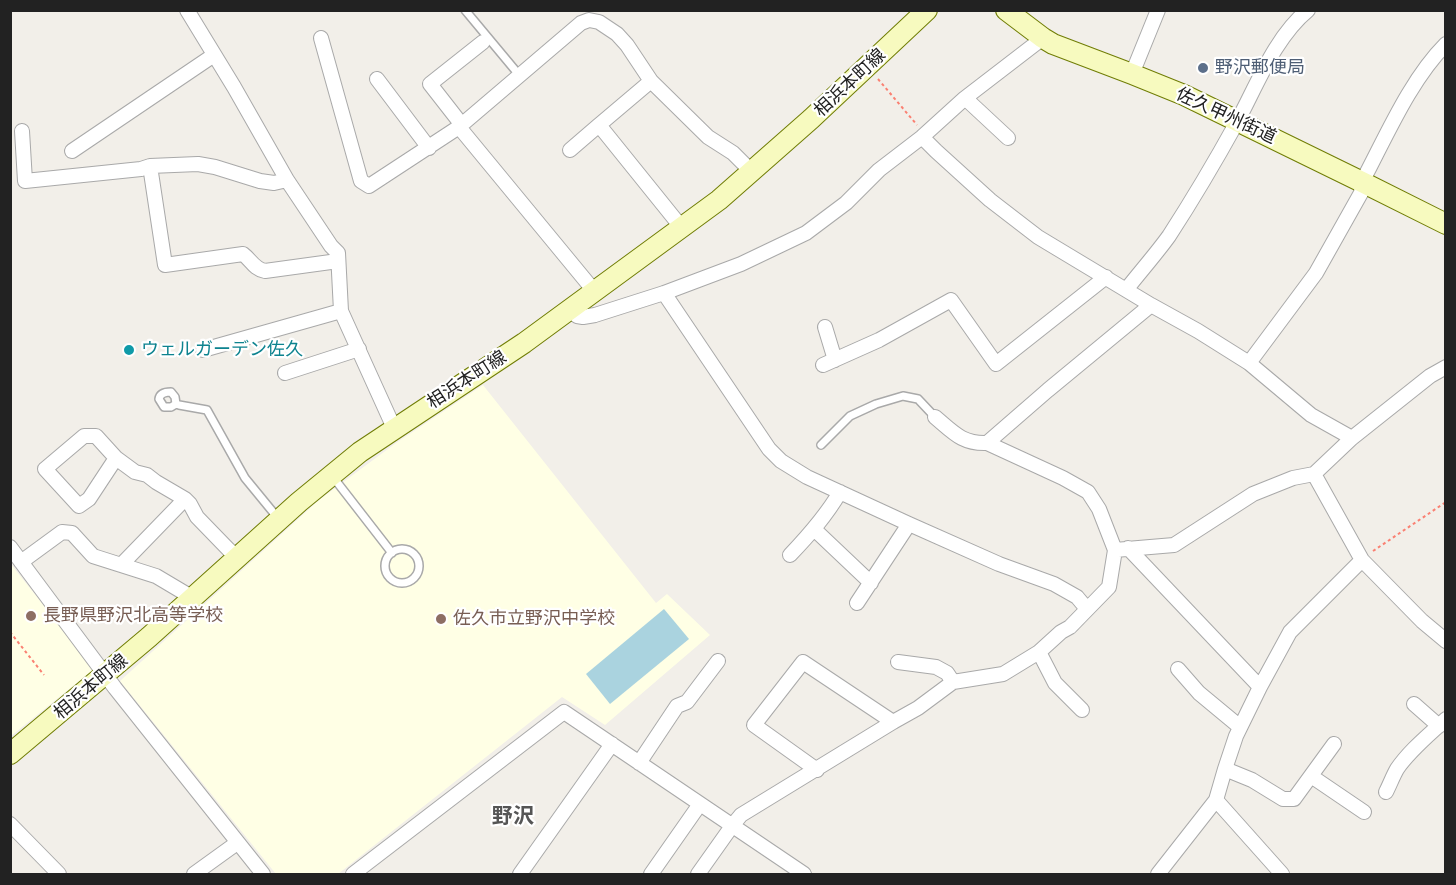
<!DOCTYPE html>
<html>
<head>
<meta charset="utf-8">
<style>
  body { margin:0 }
  #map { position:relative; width:1456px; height:885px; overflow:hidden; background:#f2efe9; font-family:Figtree,sans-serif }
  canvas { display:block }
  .frame { position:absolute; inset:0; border:12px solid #222; pointer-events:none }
</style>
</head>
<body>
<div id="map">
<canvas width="1456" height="885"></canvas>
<div class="frame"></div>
</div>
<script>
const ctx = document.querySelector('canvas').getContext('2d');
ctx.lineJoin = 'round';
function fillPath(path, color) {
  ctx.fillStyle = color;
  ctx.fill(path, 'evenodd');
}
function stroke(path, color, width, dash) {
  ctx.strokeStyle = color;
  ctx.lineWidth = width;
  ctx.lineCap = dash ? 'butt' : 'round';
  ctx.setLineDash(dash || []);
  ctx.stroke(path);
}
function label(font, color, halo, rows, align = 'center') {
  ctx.font = font + ' Figtree,"Noto Sans JP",sans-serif';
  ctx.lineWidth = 4.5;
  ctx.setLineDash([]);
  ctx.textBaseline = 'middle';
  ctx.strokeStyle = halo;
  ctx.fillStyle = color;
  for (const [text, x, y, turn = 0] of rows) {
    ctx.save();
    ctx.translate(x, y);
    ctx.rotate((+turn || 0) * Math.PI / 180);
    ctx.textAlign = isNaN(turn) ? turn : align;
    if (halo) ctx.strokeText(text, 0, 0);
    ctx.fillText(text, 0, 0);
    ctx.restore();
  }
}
fillPath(new Path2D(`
  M483,385L656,603L667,594L710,635L605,725L562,697L338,874H276L120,681L319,500L396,443Z
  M10,563L94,669L11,736H10Z`), '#ffffe5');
fillPath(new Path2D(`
  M664,609L689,639L610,704L586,674Z`), '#aad3df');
const service = new Path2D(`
  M465,10L520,76
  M176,404L175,397L171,392C165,392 160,393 159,399L164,407H171L176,404L179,405L207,410L245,478L277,517
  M821,445L850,416L876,404L903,396L918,399L935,417
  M333,477L392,553
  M385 566a17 17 0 1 1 34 0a17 17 0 1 1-34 0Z`);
const minor = new Path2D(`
  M187,10L234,87L287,180L331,246L338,253L341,311L394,428
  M321,38L361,181L369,186L459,127L595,292
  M1132,74L1158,10
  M377,79L429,148
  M651,81L599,125L682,228
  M965,98L1008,138
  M462,125L430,84L483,42
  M459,127L581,23L589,20L599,22L617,34L627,45L651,81L708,137L733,153L752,172
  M22,131L25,181L141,169L150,166
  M922,137L936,151L990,200L1038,237L1151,305L1198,331L1249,363L1311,415L1352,438
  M570,150L599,125
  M72,151L214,55
  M287,180L274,183L260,181L215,167L198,164L150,166L165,265L243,254C251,260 254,269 265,271L338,261
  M1126,290C1140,272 1156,254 1169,236C1193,199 1216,160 1237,122C1257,85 1275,37 1308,10
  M664,293L769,449L781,461L807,477L909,524L999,564L1054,584L1077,597L1087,609
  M570,310L577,316L583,317L595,315L664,293L741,264L806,233L846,203L879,170L922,137L965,98L1043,38
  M825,327L835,360
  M203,350L341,311
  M1249,363L1316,273L1361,193L1362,182C1386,137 1410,80 1446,44
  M823,365L879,340L951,300L996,364L1106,277
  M285,373L359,349
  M935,417C953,432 962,444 987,443
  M116,458L89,499L79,506L45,469L84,436H96L116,458L135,472L147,475L156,482L185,499L190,504L197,517L229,550L238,557
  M1314,474L1362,560L1422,621L1446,641
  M814,529L871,583
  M10,547L115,688L263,874
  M1128,548L1260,687
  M1115,550L1099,509L1088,492L1063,478L987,443L1048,390L1151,305
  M790,555C809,535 826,516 840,492
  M21,562L62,532L72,533L93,556L156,576L193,598
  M121,565L185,499
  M857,603L909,524
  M1039,652L1055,683L1082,710
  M898,662L936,667L947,673L953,682
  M1178,669L1199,693L1240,727
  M1414,704L1439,726
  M639,763L677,706L687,702L718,661
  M1225,769L1252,780L1283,799H1294L1334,744
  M817,770L754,725L803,662L893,722
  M1311,776L1364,812
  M1386,792C1390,784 1393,776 1397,769C1410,750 1429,735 1446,719
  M1216,800L1282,874
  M10,824L59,874
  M194,874L237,843
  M353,874L564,712L804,874
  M520,874L612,744
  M651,874L700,804
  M698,874L732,826L741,815L893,722L918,708L953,682L1003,674L1039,652L1061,632L1070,627L1109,587L1115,550L1174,545L1253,494L1293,478L1314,474L1352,438L1430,376L1446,367
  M1158,874L1216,800L1225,769L1236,736L1260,687L1290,632L1362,560`);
const secondary = new Path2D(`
  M1006,10L1043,38L1053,44L1132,74L1184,95L1362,182L1446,224
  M10,754L149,637L299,502L360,452L524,343L719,200L811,119L927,10`);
stroke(service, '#a9a9a9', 10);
stroke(minor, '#a9a9a9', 16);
stroke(secondary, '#707d05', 22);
stroke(new Path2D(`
  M878,79L917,125
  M1373,551L1446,502
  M10,632L44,675`), '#fa8072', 2, [3, 3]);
stroke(service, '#fff', 7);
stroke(minor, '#fff', 14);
stroke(secondary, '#f7fabf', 20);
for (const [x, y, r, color] of [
  [1203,68,6,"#5c6f8a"],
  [129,350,6,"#0f9aa8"],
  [31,616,6,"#8d6e63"],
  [441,619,6,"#8d6e63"]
]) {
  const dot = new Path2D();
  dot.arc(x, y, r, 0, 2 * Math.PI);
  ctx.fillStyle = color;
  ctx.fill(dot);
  stroke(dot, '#fff', 2);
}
label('18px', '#4e5e75', '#fff', [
  ["野沢郵便局",1215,68]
], 'left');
label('18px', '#222', '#fff', [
  ["相浜本町線",850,83,-43],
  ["佐久甲州街道",1226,116,25],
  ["相浜本町線",467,380,-33],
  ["相浜本町線",91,687,-40]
]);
label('18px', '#0d838f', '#fff', [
  ["ウェルガーデン佐久",141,350]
], 'left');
label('18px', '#785e54', '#fff', [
  ["長野県野沢北高等学校",43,616],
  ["佐久市立野沢中学校",453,619]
], 'left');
label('bold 21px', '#555', '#fff', [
  ["野沢",513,817]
]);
</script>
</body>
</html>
